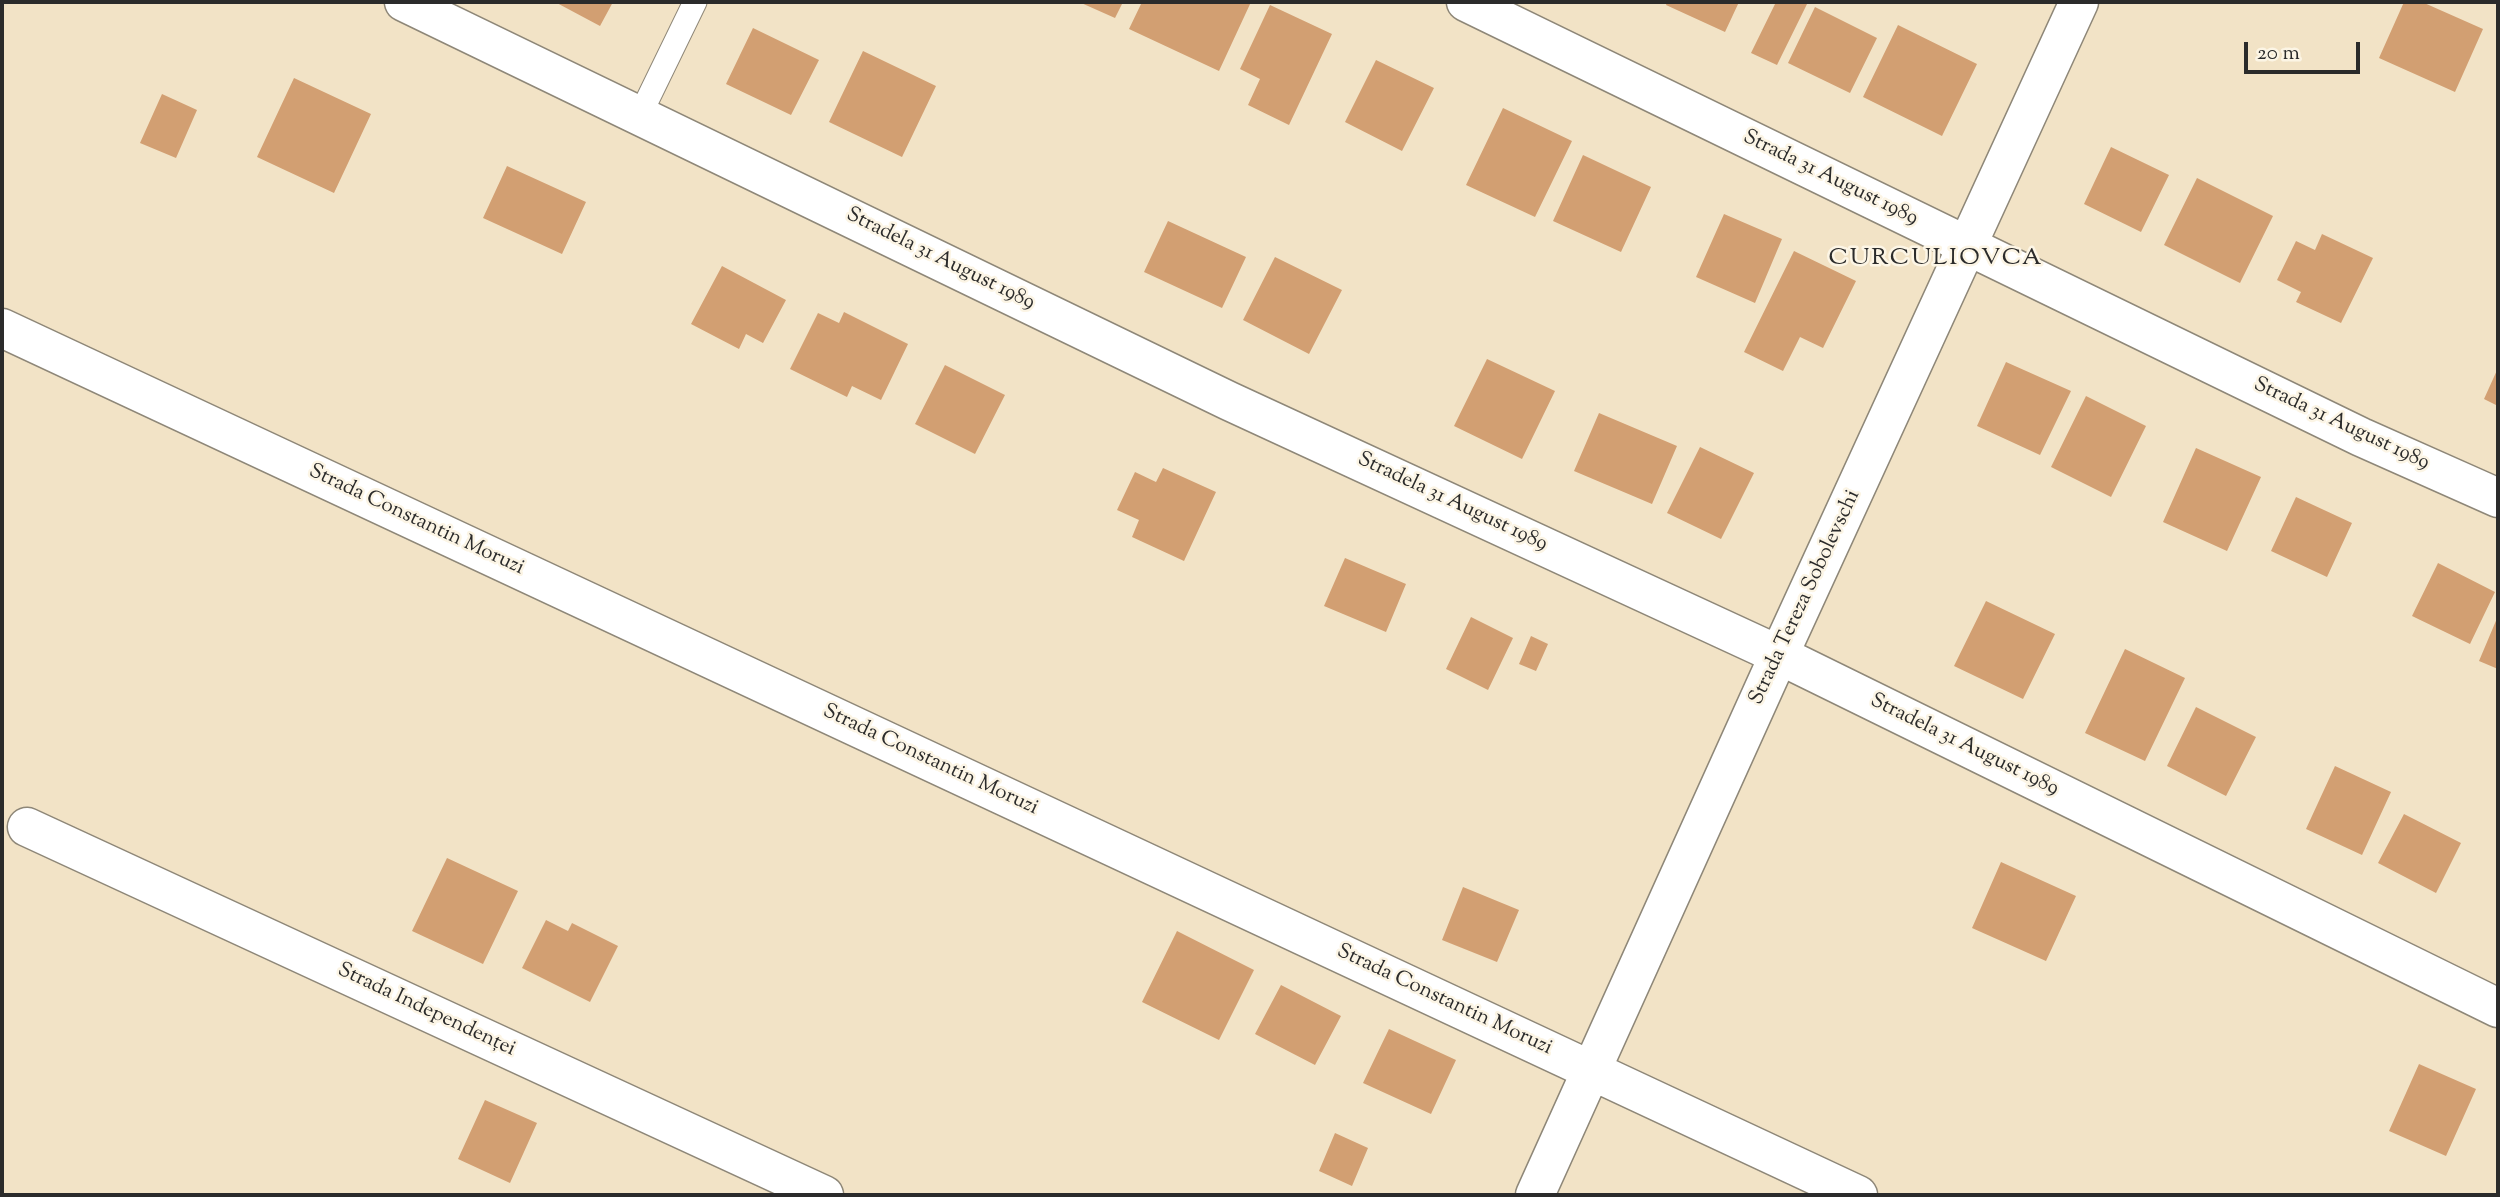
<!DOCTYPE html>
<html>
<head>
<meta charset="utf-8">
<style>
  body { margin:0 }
  #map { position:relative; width:2500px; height:1197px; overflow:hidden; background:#f2e3c6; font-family:"Sorts Mill Goudy",serif }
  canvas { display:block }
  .frame { position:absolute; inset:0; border:4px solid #2b2b2b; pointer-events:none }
  .scale { position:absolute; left:2244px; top:42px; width:116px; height:32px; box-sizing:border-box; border:4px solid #2b2b2b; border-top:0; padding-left:9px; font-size:21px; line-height:24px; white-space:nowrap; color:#2b2b2b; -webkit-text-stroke:5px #fcf5e5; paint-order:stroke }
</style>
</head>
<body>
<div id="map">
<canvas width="2500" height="1197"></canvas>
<div class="frame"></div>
<div class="scale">20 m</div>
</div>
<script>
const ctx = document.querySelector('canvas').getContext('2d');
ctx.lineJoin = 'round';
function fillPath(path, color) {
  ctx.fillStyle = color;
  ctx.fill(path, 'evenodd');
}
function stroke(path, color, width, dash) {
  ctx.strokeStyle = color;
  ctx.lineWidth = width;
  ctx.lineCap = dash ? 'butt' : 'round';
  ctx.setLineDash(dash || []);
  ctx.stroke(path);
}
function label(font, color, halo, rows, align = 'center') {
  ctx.font = font + ' "Sorts Mill Goudy",serif';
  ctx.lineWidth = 5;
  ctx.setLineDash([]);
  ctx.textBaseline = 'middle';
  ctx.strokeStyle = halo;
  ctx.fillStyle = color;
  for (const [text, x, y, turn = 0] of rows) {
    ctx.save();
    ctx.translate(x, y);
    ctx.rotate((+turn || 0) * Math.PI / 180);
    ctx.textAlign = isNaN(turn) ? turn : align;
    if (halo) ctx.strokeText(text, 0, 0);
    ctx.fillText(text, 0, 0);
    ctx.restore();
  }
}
fillPath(new Path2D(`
  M555,2H613L600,26Z
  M1079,2H1123L1115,18Z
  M1142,2H1251L1219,71L1129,29Z
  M1667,2H1739L1725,32L1666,5Z
  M1776,2H1808L1777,65L1751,53Z
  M2404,2H2422L2483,29L2455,92L2379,58Z
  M1270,5L1332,34L1289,125L1248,105L1260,79L1240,69Z
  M1815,7L1877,38L1850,93L1788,63Z
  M1898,25L1977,64L1942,136L1863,97Z
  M753,28L819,60L791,115L726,84Z
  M863,51L936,86L902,157L829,122Z
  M1376,60L1434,88L1402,151L1345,122Z
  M294,78L371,114L334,193L257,157Z
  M162,94L197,110L176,158L140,143Z
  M1503,108L1572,141L1535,217L1466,185Z
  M2111,147L2169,175L2141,232L2084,204Z
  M1583,155L1651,187L1621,252L1553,221Z
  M507,166L586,202L562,254L483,218Z
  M2197,178L2273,216L2240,283L2164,245Z
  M1724,214L1782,239L1755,303L1696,277Z
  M1168,221L1246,257L1222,308L1144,272Z
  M2322,234L2373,258L2341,323L2296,302L2301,292L2277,280L2296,241L2315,250Z
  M1794,251L1856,281L1823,348L1800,337L1783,371L1744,352Z
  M1275,257L1342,290L1309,354L1243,320Z
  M722,266L786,300L763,343L746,334L739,349L691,324Z
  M844,312L908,344L881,400L852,386L847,397L790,369L818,313L839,323Z
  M1487,359L1555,391L1522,459L1454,426Z
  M2006,362L2071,391L2040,455L1977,426Z
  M945,365L1005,395L975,454L915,424Z
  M2498,368V406L2484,399Z
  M2086,396L2146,426L2111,497L2051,467Z
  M1599,413L1677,446L1652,504L1574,471Z
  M1700,447L1754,473L1721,539L1667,513Z
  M2196,448L2261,477L2227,551L2163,522Z
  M1163,468L1216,492L1184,561L1132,537L1139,520L1117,510L1135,472L1156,482Z
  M2296,497L2352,523L2327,577L2271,551Z
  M1345,558L1406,584L1386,632L1324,606Z
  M2438,563L2495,592L2470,644L2412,616Z
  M1986,601L2055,634L2023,699L1954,666Z
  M2498,616V669L2479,661Z
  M1471,617L1513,638L1488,690L1446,669Z
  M1531,636L1548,644L1536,671L1519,664Z
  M2125,649L2185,678L2145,761L2085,733Z
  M2196,707L2256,737L2226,796L2167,766Z
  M2335,766L2391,792L2362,855L2306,829Z
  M2404,814L2461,843L2436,893L2378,863Z
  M447,858L518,891L483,964L412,931Z
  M2001,862L2076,896L2046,961L1972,928Z
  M1463,887L1519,910L1497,962L1442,940Z
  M546,920L568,931L572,923L618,946L590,1002L522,968Z
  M1177,931L1254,970L1219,1040L1142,1002Z
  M1281,985L1341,1016L1315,1065L1255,1034Z
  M1389,1029L1456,1060L1431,1114L1363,1083Z
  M2419,1064L2476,1089L2446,1156L2389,1131Z
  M485,1100L537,1123L510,1183L458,1159Z
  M1335,1133L1368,1148L1352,1186L1319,1171Z`), '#d29f72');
const service = new Path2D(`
  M640,115L695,2`);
const minor = new Path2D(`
  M404,2L1229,401L1779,655L2498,1008
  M1466,2L2361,437L2498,498
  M2,328L1858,1195
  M27,827L824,1195
  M1535,1195L1779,655L2079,2`);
stroke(service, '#8e8778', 25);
stroke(minor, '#8e8778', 41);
stroke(service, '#fff', 23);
stroke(minor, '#fff', 38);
label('21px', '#2b2b2b', '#fcf5e5', [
  ["Strada 31 August 1989",1830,179,26],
  ["Stradela 31 August 1989",940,260,26],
  ["Strada 31 August 1989",2341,425,25],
  ["Stradela 31 August 1989",1452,503,25],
  ["Strada Constantin Moruzi",416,521,25],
  ["Strada Tereza Sobolevschi",1806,598,-65],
  ["Stradela 31 August 1989",1964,746,26],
  ["Strada Constantin Moruzi",930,761,25],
  ["Strada Constantin Moruzi",1444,1001,25],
  ["Strada Independenței",426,1011,25]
]);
ctx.letterSpacing = '2px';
label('24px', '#2b2b2b', '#fcf5e5', [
  ["CURCULIOVCA",1936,260]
]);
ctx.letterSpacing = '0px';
</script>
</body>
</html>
